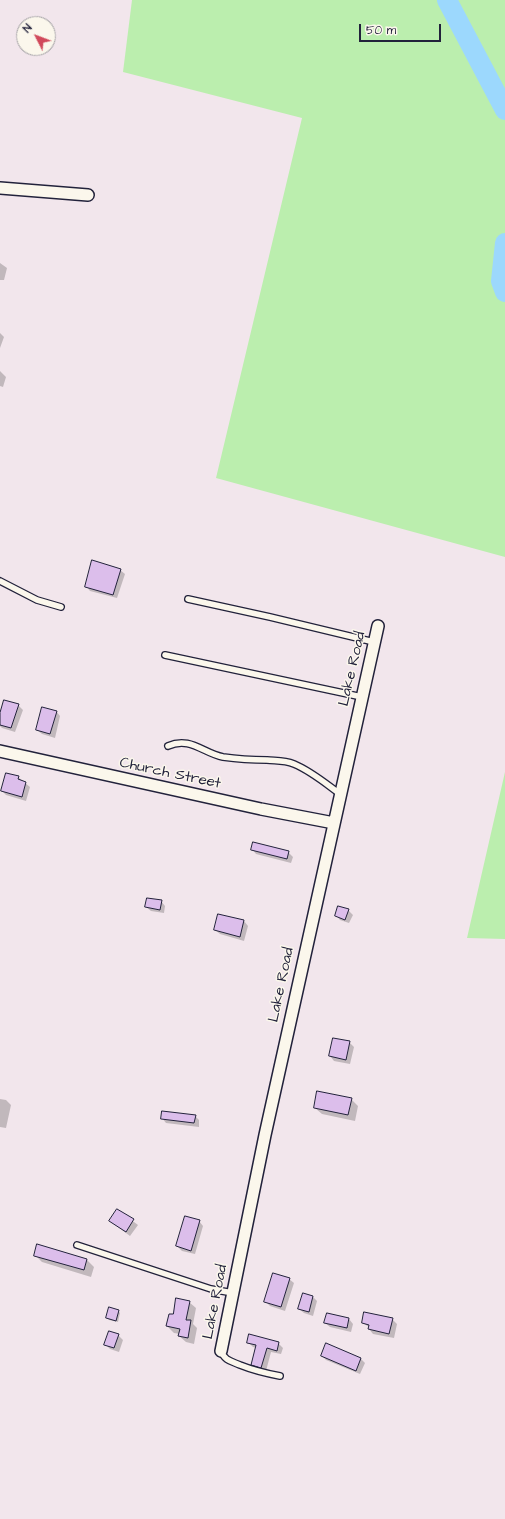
<!DOCTYPE html>
<html>
<head>
<meta charset="utf-8">
<style>
  body { margin:0 }
  #map { position:relative; width:505px; height:1519px; overflow:hidden; background:#f2e6ec; font-family:"Architects Daughter",sans-serif }
  canvas { display:block }
  .north { position:absolute; left:16px; top:16px; width:40px; height:40px; box-sizing:border-box; background:#fbf7ec; border:1px solid #a4a2a5; border-radius:50%; rotate:312deg; font-size:11px; font-weight:700; line-height:16px; text-align:center; color:#22223b }
  .north::after { content:''; display:block; margin:auto; width:14px; height:18px; background:#d1495b; clip-path:polygon(50% 0,100% 100%,50% 72%,0 100%) }
  .scale { position:absolute; left:359px; top:24px; width:82px; height:18px; box-sizing:border-box; border:2px solid #22223b; border-top:0; padding-left:5px; font-size:12px; line-height:14px; white-space:nowrap; color:#22223b; -webkit-text-stroke:3px #fbf7ec; paint-order:stroke }
</style>
</head>
<body>
<div id="map">
<canvas width="505" height="1519"></canvas>
<div class="north">N</div>
<div class="scale">50 m</div>
</div>
<script>
const ctx = document.querySelector('canvas').getContext('2d');
ctx.lineJoin = 'round';
function fillPath(path, color) {
  ctx.fillStyle = color;
  ctx.fill(path, 'evenodd');
}
function stroke(path, color, width, dash) {
  ctx.strokeStyle = color;
  ctx.lineWidth = width;
  ctx.lineCap = dash ? 'butt' : 'round';
  ctx.setLineDash(dash || []);
  ctx.stroke(path);
}
function label(font, color, halo, rows, align = 'center') {
  ctx.font = font + ' "Architects Daughter",sans-serif';
  ctx.lineWidth = 3;
  ctx.setLineDash([]);
  ctx.textBaseline = 'middle';
  ctx.strokeStyle = halo;
  ctx.fillStyle = color;
  for (const [text, x, y, turn = 0] of rows) {
    ctx.save();
    ctx.translate(x, y);
    ctx.rotate((+turn || 0) * Math.PI / 180);
    ctx.textAlign = isNaN(turn) ? turn : align;
    if (halo) ctx.strokeText(text, 0, 0);
    ctx.fillText(text, 0, 0);
    ctx.restore();
  }
}
fillPath(new Path2D(`
  M132,0H505V557L216,478L302,118L123,72Z
  M505,772V939L467,938Z`), '#bbeeae');
fillPath(new Path2D(`
  M0,263L7,268L4,280H0Z
  M0,333L4,337L0,348Z
  M0,371L6,377L3,387L0,386Z
  M120,570L125,574L117,598L90,591L86,586Z
  M18,705L23,710L15,732L2,728L0,726V716Z
  M56,711L60,716L55,738L42,734L37,730Z
  M18,777L30,787L26,801L6,795L2,791Z
  M252,849L288,852L293,857L291,863L256,854Z
  M161,901L165,906L164,913L151,911L146,907Z
  M348,910L353,915L349,923L340,920L336,915Z
  M244,921L248,926L244,941L220,934L215,930Z
  M349,1042L354,1047L350,1064L334,1061L330,1056Z
  M0,1099L6,1100L11,1105L6,1128L0,1127Z
  M351,1099L358,1106L355,1121L322,1114L315,1108Z
  M195,1116L199,1120V1127L166,1123L162,1118Z
  M118,1210L138,1225L130,1236L110,1221Z
  M199,1221L203,1226L195,1254L182,1251L177,1246Z
  M38,1245L87,1260L94,1267L91,1277L42,1262L35,1255Z
  M289,1279L294,1283L285,1311L270,1306L266,1302Z
  M304,1294L313,1297L317,1301L313,1316L304,1313L299,1309Z
  M189,1302L196,1308L193,1324L197,1328L194,1344L186,1342L179,1336L180,1334L174,1333L167,1326L174,1316Z
  M118,1311L120,1313L118,1322L109,1320L107,1318Z
  M349,1319L353,1324L351,1332L330,1327L325,1323Z
  M392,1319L397,1324L394,1338L373,1334L369,1329V1327L363,1323Z
  M118,1335L123,1340L119,1352L110,1349L106,1345Z
  M248,1342L278,1343L283,1348L281,1354L271,1352L266,1371L256,1369L252,1364L257,1348L253,1347Z
  M327,1345L361,1359L365,1363L360,1374L326,1360L322,1356Z`), '#0003');
stroke(new Path2D(`
  M447,0L505,110
  M505,243L501,281L505,292`), '#9cd8fd', 20);
const building = new Path2D(`
  M92,560L121,569L113,595L85,587Z
  M4,700L19,704L11,728L0,725V713Z
  M42,707L57,711L50,734L36,730Z
  M6,773L19,776L18,779L26,782L22,797L1,791Z
  M253,842L289,851L287,859L251,850Z
  M147,898L162,900L160,910L145,907Z
  M338,906L349,909L345,920L335,916Z
  M218,914L244,920L240,937L214,930Z
  M333,1038L350,1041L346,1060L329,1056Z
  M317,1091L352,1098L348,1115L314,1108Z
  M162,1111L196,1115L194,1123L161,1119Z
  M117,1209L134,1219L126,1232L109,1221Z
  M185,1216L200,1220L191,1251L176,1246Z
  M37,1244L87,1259L84,1270L34,1256Z
  M273,1273L290,1278L281,1307L264,1302Z
  M303,1293L313,1296L309,1312L298,1309Z
  M176,1298L190,1301L186,1320H191L188,1338L178,1336L180,1329L166,1326L169,1314H173Z
  M109,1307L119,1310L116,1321L106,1318Z
  M364,1312L393,1318L389,1334L368,1329L369,1325L362,1323Z
  M327,1313L349,1318L347,1328L324,1323Z
  M109,1331L119,1334L114,1348L104,1345Z
  M249,1334L279,1342L277,1351L267,1348L261,1368L251,1365L256,1345L247,1343Z
  M326,1343L361,1358L356,1371L321,1356Z`);
fillPath(building, '#dcbeeb');
stroke(building, '#22223b', 1);
const lane = new Path2D(`
  M0,581L37,600L61,607
  M188,599L270,617L374,642
  M165,655L362,697
  M168,746C190,736 203,753 223,757C237,759 252,760 267,760C276,761 284,760 294,764C311,771 325,783 340,794
  M77,1245L211,1289L233,1293
  M221,1351C225,1361 231,1361 240,1365C255,1371 264,1373 280,1376`);
const street = new Path2D(`
  M0,188L88,195
  M0,751L261,809L334,823
  M221,1351L265,1135L378,626`);
stroke(lane, '#22223b', 8);
stroke(street, '#22223b', 14);
stroke(lane, '#fbf7ec', 5.5);
stroke(street, '#fbf7ec', 11);
label('15px', '#22223b', '#fbf7ec', [
  ["Lake Road",353,669,-77],
  ["Church Street",170,774,12],
  ["Lake Road",282,985,-78],
  ["Lake Road",216,1302,-79]
]);
</script>
</body>
</html>
